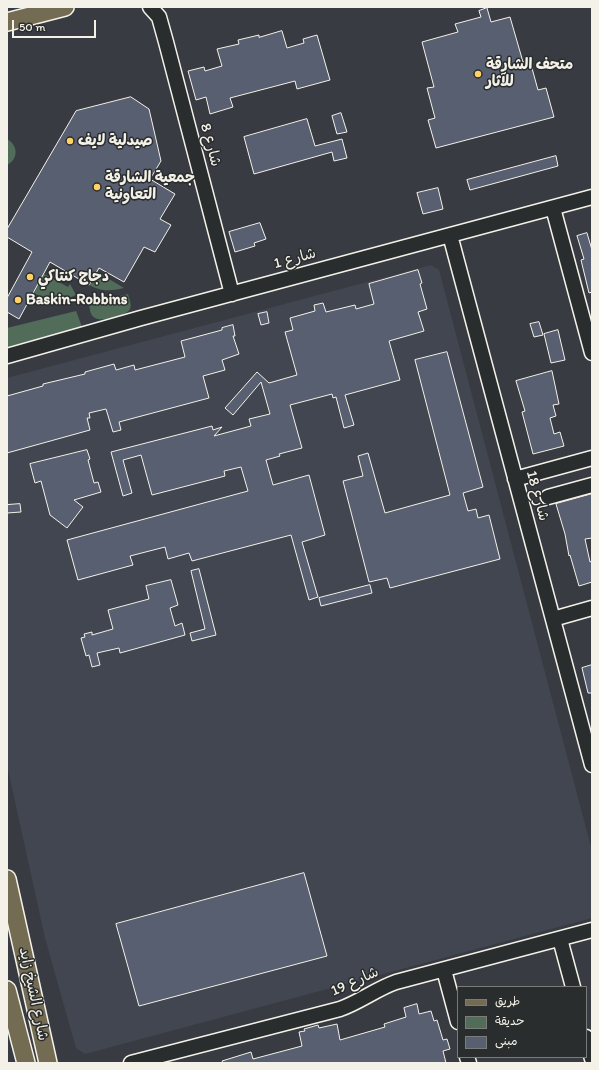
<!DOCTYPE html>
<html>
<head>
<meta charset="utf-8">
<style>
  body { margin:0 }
  #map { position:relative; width:599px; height:1070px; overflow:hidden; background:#383c42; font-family:Itim,"Playpen Sans Arabic",sans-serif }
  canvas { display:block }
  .frame { position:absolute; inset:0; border:8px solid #f4f1e8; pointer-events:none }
  .legend { position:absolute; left:457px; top:986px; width:130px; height:72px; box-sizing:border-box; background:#2a2d2e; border:1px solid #7b7b78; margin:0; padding:5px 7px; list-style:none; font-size:12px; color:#f4f1e8 }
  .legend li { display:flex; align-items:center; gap:8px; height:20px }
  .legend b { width:20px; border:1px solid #7b7b78 }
  .scale { position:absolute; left:12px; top:20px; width:84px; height:18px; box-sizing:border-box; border:2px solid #f4f1e8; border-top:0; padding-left:5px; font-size:12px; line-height:14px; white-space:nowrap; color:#f4f1e8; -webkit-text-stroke:3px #2a2d2e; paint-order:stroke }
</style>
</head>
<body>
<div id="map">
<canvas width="599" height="1070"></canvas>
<div class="frame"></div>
<ul class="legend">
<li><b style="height:5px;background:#736b52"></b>طريق</li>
<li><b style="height:11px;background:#526c5a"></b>حديقة</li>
<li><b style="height:11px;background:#585f70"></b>مبنى</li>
</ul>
<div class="scale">50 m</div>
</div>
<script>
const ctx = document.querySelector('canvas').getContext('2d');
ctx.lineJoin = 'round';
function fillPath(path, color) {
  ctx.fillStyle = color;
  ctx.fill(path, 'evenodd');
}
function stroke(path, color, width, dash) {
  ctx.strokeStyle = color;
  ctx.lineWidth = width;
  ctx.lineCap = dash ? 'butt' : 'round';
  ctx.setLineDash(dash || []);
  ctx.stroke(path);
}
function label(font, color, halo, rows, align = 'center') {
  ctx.font = font + ' Itim,"Playpen Sans Arabic",sans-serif';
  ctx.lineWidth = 3;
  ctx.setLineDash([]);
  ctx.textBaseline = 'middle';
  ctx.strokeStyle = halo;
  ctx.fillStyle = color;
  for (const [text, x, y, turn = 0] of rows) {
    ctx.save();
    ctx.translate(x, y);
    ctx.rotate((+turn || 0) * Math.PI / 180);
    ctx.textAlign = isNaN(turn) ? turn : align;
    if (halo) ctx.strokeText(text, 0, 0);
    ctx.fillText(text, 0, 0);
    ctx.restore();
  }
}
fillPath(new Path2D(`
  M431,265L439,270L592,851V918L85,1054L76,1048L45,938L7,765V378Z`), '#424650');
fillPath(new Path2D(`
  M7,139C18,145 19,159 7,165Z
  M97,272L124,288C109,291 103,292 89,285Z
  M44,274L68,287L70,284L76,295L64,300L66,305L54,304L34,293Z
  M128,294C129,299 132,304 130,309C127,316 101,322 95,318C90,315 90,310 89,304Z
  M76,311L82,327L7,347V328Z`), '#526c5a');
const building = new Path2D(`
  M487,8L491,22L510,17L523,62L530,61L538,90L546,88L554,117L436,148L428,120L435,118L427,88L434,87L422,42L458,32L455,24L481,17L479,11Z
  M282,31L287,48L304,43L303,39L317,35L330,80L297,89L295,81L230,98L233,107L210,114L206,97L196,100L188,71L204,67L205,71L222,66L217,49L239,44L238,40L259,35V37Z
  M131,97L149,109L161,161L150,179L175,194L160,219L171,225L155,252L144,247L124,282L99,268L89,285L50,262L19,319L7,312V298L32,252L7,237V229L76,111Z
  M341,113L347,132L337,134L332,116Z
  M307,119L315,146L342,139L347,158L334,161L332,152L254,174L244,137Z
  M556,156L558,166L470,190L467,180Z
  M438,188L443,209L423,214L417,193Z
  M260,223L266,239L254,243L255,246L235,252L229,232Z
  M587,233L592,250V292L589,293L581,260L584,259L577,236Z
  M418,270L422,283L420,284L427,309L418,312L424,331L389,341L400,380L345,395L354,425L344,428L336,397L333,398L332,394L290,405L302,448L279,454L280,456L266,460L273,485L309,475L325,535L302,542L318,597L309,600L291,535L192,561L189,553L168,559L165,547L130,556L133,565L78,580L67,540L248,491L241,467L224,471L225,476L152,495L141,455L123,460L132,493L123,496L111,452L212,426L213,430L222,427L214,436L251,426L249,419L270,414L261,382L233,415L225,408L257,372L269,383L297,375L285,332L293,330L290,318L315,311L314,305L323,303L326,312L355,305L356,309L374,304L369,284Z
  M267,312L269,323L261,325L258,314Z
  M539,322L543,335L534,337L530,324Z
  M233,325L235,336H233L239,354L222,360L225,370L203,376L209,398L119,422L121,430L113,432L106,409L89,413L90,418H87L90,430L7,453V396L43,386V384L85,374V372L114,364L116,370L134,365L135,370L185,357L181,341L222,330V328Z
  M558,330L565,360L551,363L544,334Z
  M447,352L483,487L463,493L468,511L476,509L478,518L489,515L500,559L390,588L387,578L369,582L343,481L363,476L358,456L368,453L385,513L450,495L415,360Z
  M552,371L559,404L553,405L556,416L550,418L554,434L560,432L564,446L533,454L522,412L525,411L516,381Z
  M87,450L90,459L88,460L94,483L98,482L101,492L74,500L83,507L67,528L50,515L41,481L35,483L30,464Z
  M592,494V538L585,539L590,562L592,561V582L579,586L570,555L569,556L565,534L556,504Z
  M20,504L21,512L7,513V505Z
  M199,569L216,635L192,641L190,633L205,629L191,571Z
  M171,580L178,605L170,608L175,626L182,623L185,635L120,653L119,648L97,653L100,665L92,667L89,655L86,656L81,638L85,637L84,634L92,632V635L113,629L108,610L149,599L146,586Z
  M370,585L372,593L321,606L319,598Z
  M592,665V693H588L582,668Z
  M304,873L327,956L139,1006L116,924Z
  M417,1004L419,1014L431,1011L434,1021L437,1020L443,1040L447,1039L450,1049L443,1051L446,1063H223L222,1061L251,1052L253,1059L302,1046L299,1032L305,1031L304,1029L318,1025L319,1028L337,1024L340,1040L385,1027L384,1024L406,1017L404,1008Z`);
fillPath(building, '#585f70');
stroke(building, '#f4f1e8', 1);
const minor = new Path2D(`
  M150,7L159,17L166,42L232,294
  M553,208L592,353
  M450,235L592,765
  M7,356L141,318L592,197
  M515,479L592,458
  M548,497L592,485
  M553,619L592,608
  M560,939L573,987
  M444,970L458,1022
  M586,1037L592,1059
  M467,1057L469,1063
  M131,1063L340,1009C360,1002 376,989 396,982L592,930`);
const major = new Path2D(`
  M7,22L65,7
  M7,879L48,1063
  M7,990L26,1063`);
stroke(minor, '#f4f1e8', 17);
stroke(major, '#f4f1e8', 20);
stroke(minor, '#2a2d2e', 14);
stroke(major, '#736b52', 17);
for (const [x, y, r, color] of [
  [478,74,4,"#ffd166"],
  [70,141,4,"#ffd166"],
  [97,187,4,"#ffd166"],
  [30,277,4,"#ffd166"],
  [18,300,4,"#ffd166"]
]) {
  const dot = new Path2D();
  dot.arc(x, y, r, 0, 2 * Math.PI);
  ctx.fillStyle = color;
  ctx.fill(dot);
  stroke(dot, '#2a2d2e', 1.5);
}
label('bold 15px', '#f4f1e8', '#2a2d2e', [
  ["متحف الشارقة",486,65],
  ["للآثار",486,82],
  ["صيدلية لايف",78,141],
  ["جمعية الشارقة",105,178],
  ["التعاونية",105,195],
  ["دجاج كنتاكي",38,277],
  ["Baskin-Robbins",26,300]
], 'left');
label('15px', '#f4f1e8', '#2a2d2e', [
  ["شارع 8",210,145,75],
  ["شارع 1",295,259,-15],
  ["شارع 18",537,496,75],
  ["شارع 19",355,982,-24],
  ["شارع الشيخ زايد",33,994,78]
]);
</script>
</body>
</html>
